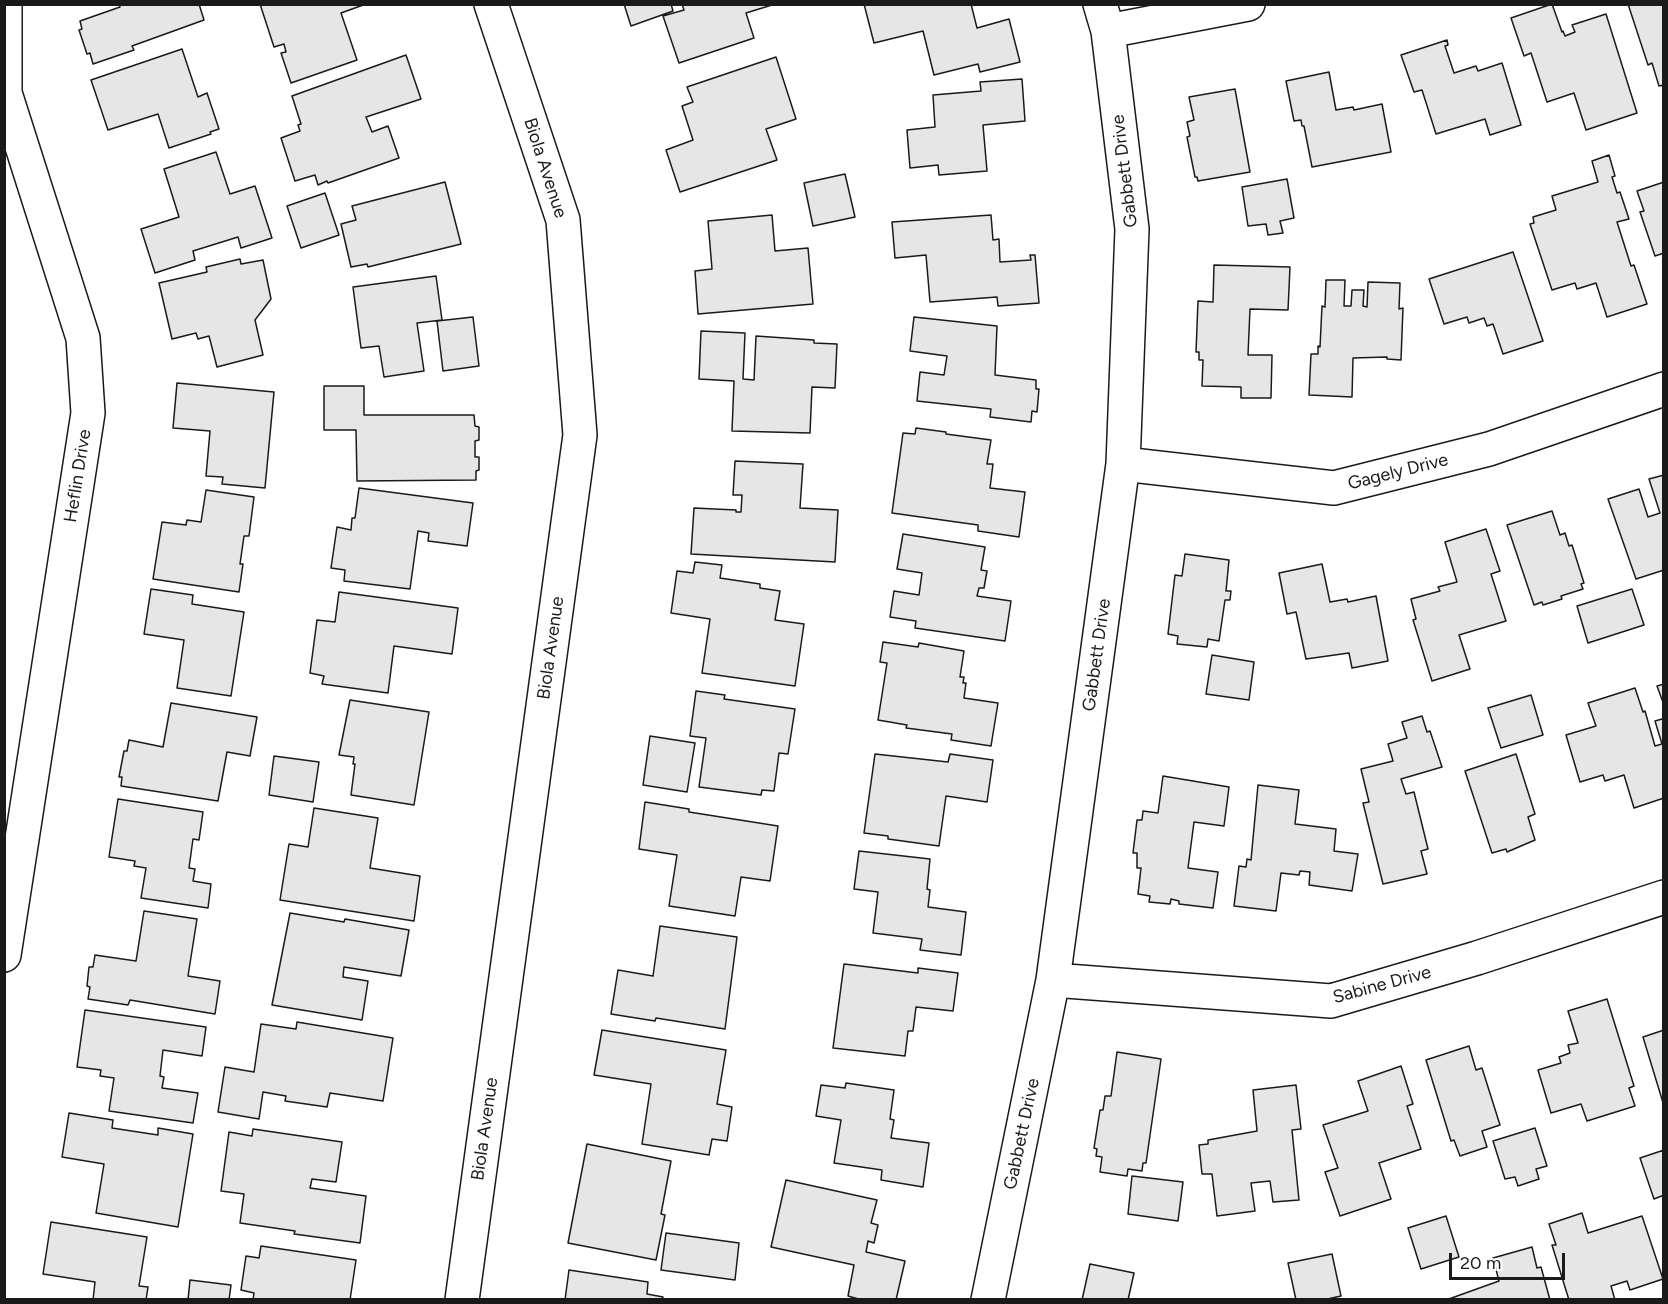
<!DOCTYPE html>
<html>
<head>
<meta charset="utf-8">
<style>
  body { margin:0 }
  #map { position:relative; width:1668px; height:1304px; overflow:hidden; background:#fff; font-family:Figtree,sans-serif }
  canvas { display:block }
  .frame { position:absolute; inset:0; border:6px solid #1a1a1a; pointer-events:none }
  .scale { position:absolute; left:1449px; top:1253px; width:116px; height:27px; box-sizing:border-box; border:3px solid #1a1a1a; border-top:0; padding-left:8px; font-size:18px; line-height:21px; white-space:nowrap; color:#1a1a1a; -webkit-text-stroke:4px #fff; paint-order:stroke }
</style>
</head>
<body>
<div id="map">
<canvas width="1668" height="1304"></canvas>
<div class="frame"></div>
<div class="scale">20 m</div>
</div>
<script>
const ctx = document.querySelector('canvas').getContext('2d');
ctx.lineJoin = 'round';
function paint(path, color) {
  ctx.fillStyle = color;
  ctx.fill(path, 'evenodd');
}
function trace(path, color, width, dash) {
  ctx.strokeStyle = color;
  ctx.lineWidth = width;
  ctx.lineCap = dash ? 'butt' : 'round';
  ctx.setLineDash(dash || []);
  ctx.stroke(path);
}
function label(font, color, halo, rows, align = 'center') {
  ctx.font = font + ' Figtree,sans-serif';
  ctx.lineWidth = 4.5;
  ctx.setLineDash([]);
  ctx.textBaseline = 'middle';
  ctx.strokeStyle = halo;
  ctx.fillStyle = color;
  for (const [text, x, y, turn = 0] of rows) {
    ctx.save();
    ctx.translate(x, y);
    ctx.rotate((+turn || 0) * Math.PI / 180);
    ctx.textAlign = isNaN(turn) ? turn : align;
    if (halo) ctx.strokeText(text, 0, 0);
    ctx.fillText(text, 0, 0);
    ctx.restore();
  }
}
const building = new Path2D(`
  M 119,4 L 199,4 L 204,20 L 132,46 L 134,50 L 93,64 L 90,53 L 87,54 L 79,30 L 82,29 L 80,21 L 120,7 Z
  M 260,4 L 366,4 L 341,13 L 357,60 L 291,83 L 281,53 L 286,52 L 284,44 L 274,47 Z
  M 624,4 L 671,4 L 673,11 L 631,26 Z
  M 682,4 L 772,4 L 772,5 L 746,13 L 754,38 L 679,63 L 663,16 L 684,10 Z
  M 864,4 L 971,4 L 977,28 L 1009,19 L 1020,62 L 980,72 L 978,64 L 934,75 L 923,31 L 874,43 Z
  M 1552,4 L 1562,32 L 1563,31 L 1565,36 L 1575,32 L 1572,25 L 1606,14 L 1637,113 L 1586,130 L 1574,93 L 1547,102 L 1531,53 L 1524,56 L 1511,18 Z
  M 1628,4 L 1664,4 L 1664,85 L 1659,86 L 1652,63 L 1648,65 Z
  M 1447,40 L 1448,45 L 1445,46 L 1454,73 L 1476,66 L 1478,71 L 1502,63 L 1521,125 L 1490,135 L 1485,119 L 1436,134 L 1422,90 L 1414,92 L 1401,55 Z
  M 182,49 L 198,97 L 207,93 L 219,129 L 210,132 L 211,134 L 169,148 L 158,114 L 108,130 L 91,80 Z
  M 406,55 L 421,99 L 366,117 L 372,132 L 388,126 L 399,158 L 328,183 L 327,181 L 318,185 L 315,175 L 295,181 L 281,138 L 300,131 L 298,125 L 301,124 L 292,96 Z
  M 776,57 L 796,119 L 766,129 L 777,160 L 680,192 L 666,150 L 693,140 L 682,106 L 693,102 L 687,87 Z
  M 1329,72 L 1336,110 L 1353,107 L 1354,110 L 1382,104 L 1391,152 L 1312,167 L 1304,126 L 1302,126 L 1301,120 L 1294,121 L 1286,81 Z
  M 1022,79 L 1025,121 L 983,125 L 987,171 L 939,175 L 938,165 L 910,168 L 907,130 L 935,127 L 933,95 L 981,91 L 980,82 Z
  M 1235,89 L 1250,172 L 1198,181 L 1197,177 L 1195,177 L 1187,137 L 1190,136 L 1187,122 L 1194,120 L 1189,97 Z
  M 216,152 L 230,194 L 255,186 L 272,238 L 241,248 L 238,237 L 193,251 L 195,260 L 155,273 L 141,229 L 179,217 L 164,169 Z
  M 1609,155 L 1615,176 L 1612,177 L 1617,193 L 1620,192 L 1629,219 L 1617,222 L 1631,266 L 1634,265 L 1647,304 L 1607,317 L 1596,283 L 1577,289 L 1575,283 L 1552,290 L 1530,224 L 1534,223 L 1533,217 L 1556,210 L 1552,196 L 1598,182 L 1592,161 Z
  M 845,174 L 855,217 L 813,226 L 804,183 Z
  M 1287,179 L 1294,218 L 1280,221 L 1283,233 L 1268,235 L 1266,224 L 1248,226 L 1242,187 Z
  M 445,182 L 461,244 L 368,267 L 367,264 L 351,267 L 341,224 L 356,220 L 352,206 Z
  M 1664,182 L 1664,253 L 1655,256 L 1640,212 L 1644,211 L 1637,191 Z
  M 325,193 L 339,235 L 301,248 L 287,206 Z
  M 772,215 L 775,251 L 808,248 L 813,304 L 698,314 L 695,271 L 712,269 L 708,221 Z
  M 991,215 L 993,240 L 999,239 L 1000,262 L 1031,260 L 1030,255 L 1035,255 L 1039,303 L 998,306 L 997,297 L 930,302 L 926,255 L 895,258 L 892,222 Z
  M 1513,252 L 1543,341 L 1503,354 L 1493,324 L 1487,326 L 1484,318 L 1469,323 L 1467,317 L 1444,324 L 1429,279 Z
  M 240,259 L 241,264 L 263,260 L 271,299 L 255,320 L 263,355 L 217,367 L 209,336 L 198,339 L 196,333 L 172,339 L 159,283 L 207,272 L 206,267 Z
  M 1214,265 L 1290,267 L 1288,310 L 1250,309 L 1248,355 L 1272,355 L 1271,398 L 1241,398 L 1241,387 L 1202,386 L 1203,360 L 1199,360 L 1199,352 L 1196,352 L 1198,301 L 1213,302 Z
  M 436,276 L 442,320 L 417,323 L 424,371 L 384,377 L 379,346 L 361,348 L 353,287 Z
  M 1326,280 L 1345,280 L 1344,306 L 1351,306 L 1352,290 L 1364,290 L 1363,306 L 1367,307 L 1368,282 L 1400,283 L 1399,309 L 1403,308 L 1401,360 L 1387,359 L 1387,357 L 1353,358 L 1352,397 L 1309,395 L 1311,354 L 1318,354 L 1318,346 L 1320,347 L 1322,306 L 1325,307 Z
  M 473,317 L 479,366 L 443,371 L 437,321 Z
  M 914,317 L 997,326 L 995,375 L 1036,380 L 1036,389 L 1039,389 L 1037,412 L 1032,411 L 1031,422 L 990,417 L 991,409 L 917,401 L 920,372 L 944,375 L 947,356 L 910,351 Z
  M 701,331 L 745,333 L 743,379 L 754,380 L 756,336 L 814,340 L 814,343 L 837,344 L 835,388 L 812,387 L 810,433 L 732,431 L 734,381 L 699,379 Z
  M 177,383 L 274,392 L 265,488 L 222,484 L 223,477 L 206,476 L 210,431 L 173,428 Z
  M 324,386 L 364,386 L 364,415 L 474,415 L 475,426 L 479,427 L 479,440 L 475,441 L 475,457 L 479,457 L 479,470 L 476,471 L 476,480 L 357,481 L 356,430 L 324,430 Z
  M 916,428 L 946,432 L 946,434 L 991,440 L 987,464 L 993,464 L 990,488 L 1025,492 L 1019,537 L 978,531 L 978,525 L 892,513 L 903,433 L 915,434 Z
  M 735,461 L 803,464 L 800,508 L 838,510 L 835,562 L 691,554 L 694,508 L 736,510 L 736,512 L 741,512 L 742,495 L 733,495 Z
  M 1664,475 L 1664,570 L 1636,579 L 1608,499 L 1639,489 L 1648,517 L 1660,513 L 1649,479 Z
  M 359,488 L 473,503 L 467,546 L 428,541 L 429,533 L 418,531 L 410,589 L 344,581 L 345,570 L 331,568 L 337,527 L 351,530 L 352,518 L 355,518 Z
  M 206,490 L 254,497 L 249,536 L 244,536 L 240,564 L 243,564 L 239,592 L 153,579 L 162,522 L 186,525 L 187,520 L 201,522 Z
  M 1552,511 L 1560,535 L 1565,533 L 1569,546 L 1572,545 L 1584,583 L 1581,584 L 1583,589 L 1561,596 L 1562,599 L 1543,605 L 1542,602 L 1534,605 L 1507,525 Z
  M 1486,529 L 1500,571 L 1491,574 L 1506,621 L 1459,635 L 1470,669 L 1432,681 L 1413,620 L 1416,619 L 1411,599 L 1440,591 L 1438,587 L 1457,582 L 1445,542 Z
  M 903,534 L 985,547 L 981,570 L 987,571 L 984,588 L 979,588 L 977,596 L 1011,601 L 1005,641 L 915,628 L 916,621 L 890,617 L 894,591 L 919,595 L 922,573 L 897,569 Z
  M 1185,554 L 1229,560 L 1226,591 L 1231,591 L 1230,600 L 1225,600 L 1219,641 L 1208,639 L 1207,647 L 1177,644 L 1178,636 L 1168,634 L 1175,575 L 1182,576 Z
  M 695,562 L 722,565 L 720,578 L 760,584 L 760,588 L 780,591 L 775,620 L 804,624 L 795,686 L 702,673 L 710,619 L 671,613 L 677,571 L 693,573 Z
  M 1322,564 L 1330,602 L 1347,599 L 1348,602 L 1376,596 L 1388,661 L 1352,668 L 1349,653 L 1306,659 L 1296,612 L 1287,614 L 1279,573 Z
  M 151,589 L 193,595 L 192,604 L 244,612 L 231,696 L 177,688 L 184,640 L 144,634 Z
  M 1632,589 L 1644,625 L 1588,643 L 1577,606 Z
  M 339,592 L 458,608 L 452,654 L 394,646 L 388,693 L 322,684 L 324,676 L 310,673 L 317,620 L 335,622 Z
  M 883,642 L 918,647 L 919,643 L 964,651 L 960,677 L 964,677 L 963,683 L 966,683 L 964,698 L 998,703 L 991,746 L 951,740 L 952,734 L 906,728 L 907,725 L 878,720 L 887,663 L 880,662 Z
  M 1212,655 L 1254,662 L 1249,700 L 1206,694 Z
  M 1664,684 L 1664,705 L 1657,686 Z
  M 1635,688 L 1643,712 L 1645,711 L 1655,746 L 1662,744 L 1655,721 L 1662,719 L 1664,722 L 1664,798 L 1634,808 L 1624,775 L 1605,781 L 1603,775 L 1580,782 L 1566,735 L 1596,726 L 1588,703 Z
  M 696,691 L 725,695 L 724,699 L 795,709 L 788,754 L 779,753 L 774,791 L 762,790 L 761,795 L 699,787 L 706,738 L 690,736 Z
  M 1531,695 L 1543,735 L 1501,748 L 1488,708 Z
  M 350,700 L 429,712 L 414,805 L 351,795 L 355,764 L 353,764 L 354,757 L 339,755 Z
  M 171,703 L 257,717 L 250,756 L 227,752 L 218,801 L 121,786 L 122,777 L 119,777 L 124,751 L 127,751 L 129,740 L 163,747 Z
  M 1422,716 L 1427,732 L 1430,731 L 1442,767 L 1401,779 L 1406,794 L 1414,792 L 1428,849 L 1421,851 L 1427,874 L 1383,884 L 1363,803 L 1369,802 L 1361,769 L 1393,761 L 1388,744 L 1407,738 L 1402,722 Z
  M 650,736 L 695,743 L 687,792 L 643,785 Z
  M 875,754 L 948,762 L 950,754 L 993,760 L 987,802 L 946,796 L 939,846 L 888,839 L 888,836 L 864,833 Z
  M 1516,754 L 1535,814 L 1528,817 L 1535,840 L 1507,852 L 1506,849 L 1492,853 L 1465,771 Z
  M 274,756 L 319,762 L 313,802 L 269,795 Z
  M 1163,776 L 1229,787 L 1224,826 L 1194,822 L 1188,868 L 1218,872 L 1213,908 L 1179,904 L 1179,901 L 1171,899 L 1170,904 L 1149,902 L 1150,896 L 1138,894 L 1141,868 L 1137,868 L 1137,853 L 1133,853 L 1137,820 L 1142,820 L 1143,811 L 1158,813 Z
  M 1258,785 L 1299,790 L 1295,824 L 1336,829 L 1334,851 L 1358,854 L 1352,891 L 1309,885 L 1310,872 L 1300,871 L 1299,875 L 1281,873 L 1276,911 L 1234,906 L 1239,866 L 1246,867 L 1247,859 L 1251,860 Z
  M 118,799 L 203,812 L 199,840 L 193,839 L 189,868 L 195,869 L 193,881 L 211,884 L 208,908 L 141,898 L 146,868 L 134,866 L 135,861 L 109,857 Z
  M 645,802 L 689,809 L 689,812 L 778,826 L 770,881 L 741,877 L 735,916 L 669,906 L 677,855 L 639,849 Z
  M 314,808 L 378,818 L 370,868 L 420,876 L 414,921 L 280,900 L 289,844 L 308,847 Z
  M 859,851 L 930,859 L 927,889 L 930,890 L 928,907 L 966,912 L 961,955 L 920,950 L 922,939 L 873,933 L 878,892 L 854,889 Z
  M 144,911 L 197,919 L 188,976 L 220,981 L 215,1014 L 130,1000 L 128,1005 L 88,999 L 90,987 L 87,986 L 89,967 L 93,967 L 95,955 L 136,961 Z
  M 290,913 L 344,922 L 345,919 L 409,930 L 401,976 L 344,967 L 343,977 L 368,981 L 362,1020 L 272,1005 Z
  M 660,926 L 737,937 L 725,1029 L 656,1018 L 655,1021 L 611,1014 L 618,970 L 653,976 Z
  M 844,964 L 918,973 L 918,968 L 958,973 L 953,1011 L 916,1007 L 913,1031 L 908,1031 L 905,1056 L 833,1048 Z
  M 1607,999 L 1634,1086 L 1629,1088 L 1635,1106 L 1587,1121 L 1581,1104 L 1551,1113 L 1538,1070 L 1561,1063 L 1559,1057 L 1570,1053 L 1568,1045 L 1578,1043 L 1568,1011 Z
  M 85,1010 L 206,1027 L 202,1056 L 163,1050 L 160,1076 L 164,1077 L 162,1088 L 198,1093 L 193,1123 L 109,1111 L 114,1078 L 100,1076 L 101,1070 L 77,1067 Z
  M 297,1022 L 393,1038 L 383,1101 L 330,1093 L 327,1107 L 285,1101 L 286,1096 L 263,1092 L 259,1119 L 218,1112 L 225,1067 L 254,1072 L 261,1024 L 296,1029 Z
  M 602,1030 L 726,1050 L 717,1104 L 732,1107 L 727,1141 L 712,1139 L 709,1155 L 642,1144 L 651,1084 L 594,1075 Z
  M 1664,1030 L 1664,1106 L 1643,1037 Z
  M 1469,1046 L 1476,1070 L 1482,1068 L 1500,1125 L 1482,1131 L 1487,1147 L 1460,1156 L 1454,1140 L 1451,1141 L 1426,1060 Z
  M 1117,1052 L 1161,1059 L 1146,1163 L 1143,1163 L 1142,1171 L 1128,1169 L 1127,1176 L 1100,1172 L 1102,1157 L 1096,1156 L 1097,1149 L 1094,1148 L 1100,1110 L 1103,1110 L 1105,1096 L 1111,1096 Z
  M 1401,1066 L 1413,1104 L 1407,1106 L 1421,1149 L 1379,1163 L 1391,1199 L 1340,1216 L 1325,1172 L 1338,1168 L 1323,1125 L 1368,1111 L 1358,1081 Z
  M 846,1083 L 894,1090 L 890,1119 L 894,1120 L 891,1138 L 929,1143 L 923,1187 L 881,1180 L 882,1170 L 834,1163 L 841,1120 L 816,1116 L 821,1085 L 845,1088 Z
  M 1296,1085 L 1301,1129 L 1292,1130 L 1299,1200 L 1273,1202 L 1270,1181 L 1251,1183 L 1255,1211 L 1217,1216 L 1212,1174 L 1202,1174 L 1199,1145 L 1208,1144 L 1208,1140 L 1257,1131 L 1253,1090 Z
  M 69,1113 L 113,1120 L 112,1128 L 158,1135 L 158,1128 L 193,1134 L 178,1227 L 96,1213 L 104,1164 L 62,1157 Z
  M 1535,1128 L 1547,1166 L 1536,1169 L 1539,1179 L 1518,1186 L 1515,1177 L 1505,1179 L 1493,1141 Z
  M 253,1129 L 342,1142 L 336,1182 L 312,1179 L 310,1188 L 366,1196 L 360,1243 L 294,1234 L 295,1231 L 240,1223 L 244,1194 L 221,1191 L 229,1132 L 252,1136 Z
  M 587,1144 L 671,1161 L 661,1214 L 665,1215 L 656,1260 L 568,1243 Z
  M 1664,1150 L 1664,1195 L 1654,1199 L 1640,1158 Z
  M 1132,1176 L 1183,1182 L 1178,1221 L 1128,1214 Z
  M 786,1180 L 877,1200 L 871,1223 L 878,1225 L 874,1243 L 868,1241 L 866,1252 L 905,1261 L 896,1300 L 862,1300 L 848,1296 L 854,1265 L 771,1247 Z
  M 1582,1213 L 1588,1233 L 1642,1216 L 1663,1279 L 1630,1290 L 1627,1281 L 1611,1286 L 1615,1300 L 1569,1300 L 1552,1245 L 1556,1245 L 1549,1224 Z
  M 1446,1216 L 1459,1257 L 1421,1269 L 1408,1228 Z
  M 51,1222 L 147,1237 L 139,1286 L 148,1287 L 146,1300 L 93,1300 L 95,1282 L 43,1274 Z
  M 666,1233 L 739,1243 L 735,1280 L 661,1270 Z
  M 261,1246 L 356,1260 L 350,1300 L 253,1300 L 254,1293 L 241,1290 L 246,1256 L 259,1258 Z
  M 1532,1247 L 1537,1268 L 1541,1267 L 1550,1300 L 1446,1300 L 1499,1281 L 1493,1258 Z
  M 1332,1254 L 1341,1296 L 1323,1300 L 1296,1300 L 1288,1263 Z
  M 1090,1264 L 1134,1273 L 1128,1300 L 1082,1300 Z
  M 569,1270 L 648,1282 L 647,1294 L 663,1297 L 662,1300 L 565,1300 Z
  M 190,1280 L 231,1285 L 229,1300 L 188,1300 Z`);
const minor = new Path2D(`
  M 1108,31 L 1248,4
  M 1123,464 L 1334,488 L 1489,449 L 1664,389
  M 4,955 L 88,413 L 83,338 L 5,93 L 5,4
  M 1053,980 L 1331,1001 L 1477,958 L 1664,897
  M 988,1300 L 1053,980 L 1123,464 L 1132,229 L 1108,31 L 1100,4`);
const tertiary = new Path2D(`
  M 462,1300 L 580,435 L 563,220 L 491,4`);
const streetNames = [
  ["Biola Avenue",545,168,72],
  ["Gabbett Drive",1125,171,-97],
  ["Gagely Drive",1398,472,-14],
  ["Heflin Drive",78,476,-81],
  ["Biola Avenue",551,648,-82],
  ["Gabbett Drive",1097,655,-82],
  ["Sabine Drive",1382,985,-15],
  ["Biola Avenue",485,1129,-82],
  ["Gabbett Drive",1022,1134,-78]
];
paint(building, '#e6e6e6');
trace(building, '#1a1a1a', 1.5);
trace(minor, '#1a1a1a', 36);
trace(tertiary, '#1a1a1a', 36);
trace(minor, '#fff', 33);
trace(tertiary, '#fff', 33);
label('18px', '#1a1a1a', '#fff', streetNames);
</script>
</body>
</html>
